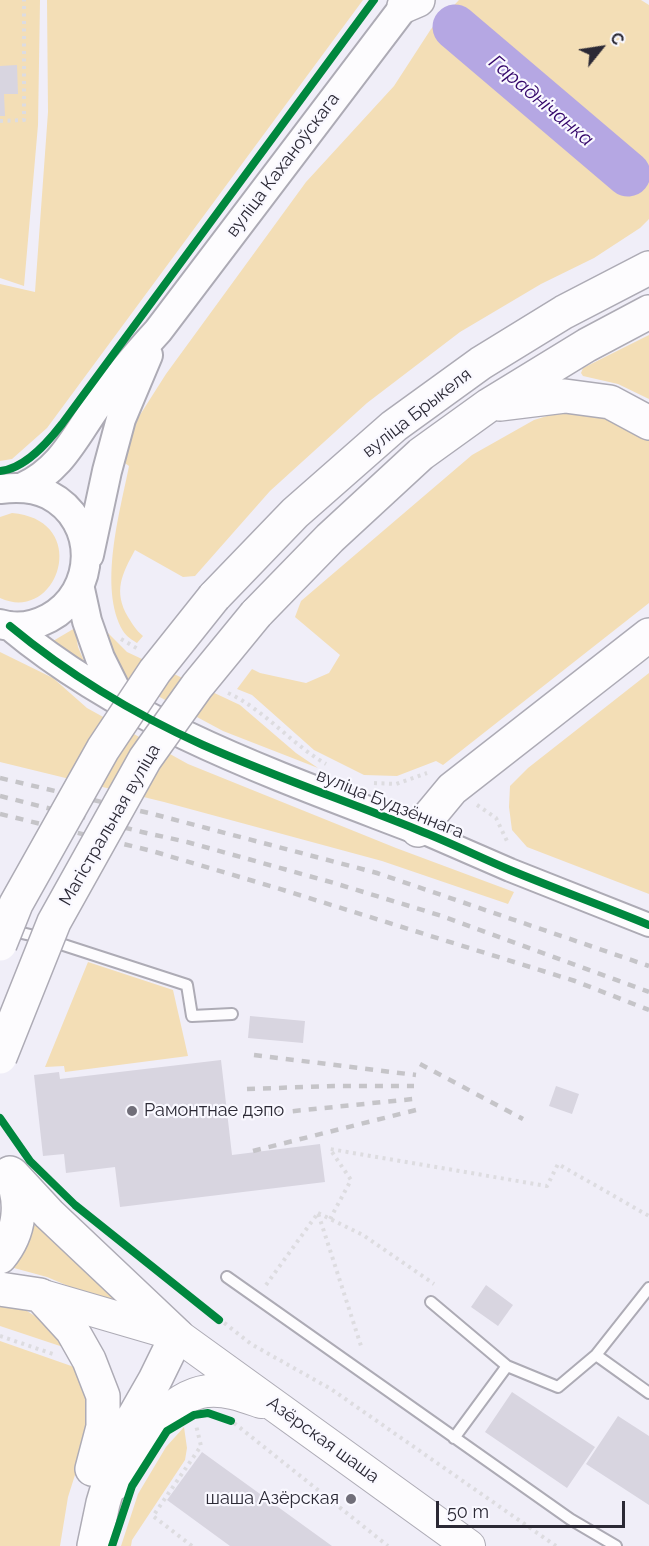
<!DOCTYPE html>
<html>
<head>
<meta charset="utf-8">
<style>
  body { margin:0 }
  #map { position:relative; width:649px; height:1546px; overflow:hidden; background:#f0eef8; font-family:Raleway,sans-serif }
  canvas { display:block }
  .north { position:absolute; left:571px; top:18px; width:60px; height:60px; -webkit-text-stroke:4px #f9f8ff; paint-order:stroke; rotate:60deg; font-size:16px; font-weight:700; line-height:24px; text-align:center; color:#2b2935 }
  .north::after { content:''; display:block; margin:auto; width:21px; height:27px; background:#2b2935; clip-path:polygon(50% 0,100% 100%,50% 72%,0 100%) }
  .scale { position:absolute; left:436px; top:1501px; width:189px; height:27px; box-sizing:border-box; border:3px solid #2b2935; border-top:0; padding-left:8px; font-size:18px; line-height:21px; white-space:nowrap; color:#2b2935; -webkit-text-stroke:4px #f9f8ff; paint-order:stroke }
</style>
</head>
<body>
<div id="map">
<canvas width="649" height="1546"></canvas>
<div class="north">С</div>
<div class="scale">50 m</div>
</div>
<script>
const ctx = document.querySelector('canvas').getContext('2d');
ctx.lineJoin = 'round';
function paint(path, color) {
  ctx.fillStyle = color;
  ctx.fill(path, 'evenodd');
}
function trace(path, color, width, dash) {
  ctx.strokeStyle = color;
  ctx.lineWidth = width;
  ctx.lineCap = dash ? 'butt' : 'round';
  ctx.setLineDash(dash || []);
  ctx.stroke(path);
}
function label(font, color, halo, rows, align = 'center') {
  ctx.font = font + ' Raleway,sans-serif';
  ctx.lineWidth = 4.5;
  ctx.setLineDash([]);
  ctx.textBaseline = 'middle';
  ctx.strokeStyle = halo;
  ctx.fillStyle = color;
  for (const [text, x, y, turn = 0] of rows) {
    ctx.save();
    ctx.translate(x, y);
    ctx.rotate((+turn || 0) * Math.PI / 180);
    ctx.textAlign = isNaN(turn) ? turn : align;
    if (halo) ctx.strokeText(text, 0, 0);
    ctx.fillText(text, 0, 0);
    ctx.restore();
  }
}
const green = new Path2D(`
  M 0,0 L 40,0 L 38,125 L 24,286 L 0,278 Z
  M 47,0 L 363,0 L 47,428 L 12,459 L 0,461 L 0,284 L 35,292 L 48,112 Z
  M 459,0 L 641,0 L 649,5 L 649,219 L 640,228 L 594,258 L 541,284 L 460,332 L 367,403 L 270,491 L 195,576 L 183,577 L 135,550 C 122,574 113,591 128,617 C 133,625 136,630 143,636 L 137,643 C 132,640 126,636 123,631 C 98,588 120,512 129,466 L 122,461 L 138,418 L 166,374 L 306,182 L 394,86 L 431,29 Z
  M 649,335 L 649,399 L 618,384 L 583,376 L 581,373 L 583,368 Z
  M 589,411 L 620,422 L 649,440 L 649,603 L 443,765 L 436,761 L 397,776 L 364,775 L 314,750 L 252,695 L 237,689 L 252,669 L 260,673 L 306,683 L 329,673 L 340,655 L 295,617 L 301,601 L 472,455 L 534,420 L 560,412 Z
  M 12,513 C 93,520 58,625 0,598 L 0,517 Z
  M 75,628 L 78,647 L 88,670 L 53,641 Z
  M 107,632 L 127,652 L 240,705 L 296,753 L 318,768 L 223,731 L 128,680 L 113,660 Z
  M 0,652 L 53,678 L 87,708 L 188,764 L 396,848 L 514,892 L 508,904 L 382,861 L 164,802 L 0,762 Z
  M 649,673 L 649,894 L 527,847 L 512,830 L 509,807 L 510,786 L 528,768 Z
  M 88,962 L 173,990 L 188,1056 L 65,1072 L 64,1066 L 45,1067 Z
  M 36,1225 L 49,1238 L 134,1314 L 47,1277 L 14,1268 L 12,1263 L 31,1228 Z
  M 0,1304 L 27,1311 L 54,1328 L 66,1348 L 0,1326 Z
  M 0,1341 L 77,1368 L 91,1404 L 81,1456 L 68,1497 L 60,1546 L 0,1546 Z
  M 184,1427 L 187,1448 L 185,1460 L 132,1540 L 131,1546 L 121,1546 L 138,1494 L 166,1447 Z`);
const river = new Path2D(`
  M 455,27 L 628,174`);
const building = new Path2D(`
  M 17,65 L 18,94 L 4,94 L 5,116 L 0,116 L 0,66 Z
  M 250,1016 L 305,1021 L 303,1043 L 248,1038 Z
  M 221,1060 L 232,1155 L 320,1144 L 325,1182 L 120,1207 L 115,1167 L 66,1173 L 64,1154 L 43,1156 L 34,1075 L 59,1072 L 60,1079 Z
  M 556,1086 L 579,1094 L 572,1114 L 549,1106 Z
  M 486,1285 L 513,1305 L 498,1326 L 471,1307 Z
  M 512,1392 L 595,1447 L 567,1488 L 485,1432 Z
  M 618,1416 L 649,1436 L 649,1505 L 586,1464 Z
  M 202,1452 L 332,1546 L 230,1546 L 167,1500 Z`);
const path = new Path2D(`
  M 0,121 L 24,120 L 24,0
  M 121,639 L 138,649
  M 228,693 C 265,710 291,744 326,764
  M 374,783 L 396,784 L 427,773
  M 477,805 L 496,818 L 507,841
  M 0,1118 L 19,1145
  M 318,1213 L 363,1235 L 434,1284
  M 330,1219 L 351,1180 L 330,1149 L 547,1186 L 558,1164 L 649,1216
  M 136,1253 L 251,1344 L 331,1389 L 556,1546
  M 266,1285 L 318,1213 L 362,1349
  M 0,1336 L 53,1354
  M 234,1423 L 388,1546
  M 192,1546 L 153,1516 L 201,1446 L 196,1425`);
const service = new Path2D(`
  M 9,930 L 39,937 L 187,985 L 192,1016 L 232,1014
  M 227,1277 L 570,1519 L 616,1546
  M 431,1302 L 507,1366
  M 596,1355 L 649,1288
  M 454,1438 L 507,1366 L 558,1387 L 596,1355 L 649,1393`);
const minor = new Path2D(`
  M 418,830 L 510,870 L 649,925`);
const tertiary = new Path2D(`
  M 23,487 C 62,469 75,436 99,403 C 117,377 137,354 158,331 L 409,0
  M 0,489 C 16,487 34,487 49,495 C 99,521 97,592 49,618 C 34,626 17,629 0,624
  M 89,555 L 107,471 L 121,419 L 148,355
  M 80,589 L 87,621 L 100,658 L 123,704
  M 10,626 C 129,725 275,775 418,830`);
const secondary = new Path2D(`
  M 40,1295 L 177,1335 L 469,1546
  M 115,1484 C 135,1450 164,1397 207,1391 C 226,1389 244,1396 261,1402`);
const primary = new Path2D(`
  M 404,6 L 418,0
  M 500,404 L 565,396 L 610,402 L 649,423
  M 214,597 L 295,513 L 394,426 L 481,363 L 564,312 L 649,268
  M 256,614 L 330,538 L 421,454 L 489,405 L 587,345 L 649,312
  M 418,830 L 452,789 L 649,635
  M 12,1174 L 49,1214 L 177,1335 L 155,1380 L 123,1436 L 103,1503 L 94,1546
  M 0,1257 C 20,1233 24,1202 10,1173
  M 0,1289 L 40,1295 L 72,1330 L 89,1360 L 103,1396 L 103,1427 L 92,1469`);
const rail = new Path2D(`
  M 0,778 L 153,814 L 377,873 L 649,966
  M 0,796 L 142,832 L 187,842 L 334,883 L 442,916 L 649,992
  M 0,814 L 152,851 L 277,888 L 575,981 L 649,1010
  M 254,1055 L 416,1075
  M 420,1064 L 523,1119
  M 247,1089 L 334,1086 L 414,1086
  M 245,1116 L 413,1099
  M 253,1151 L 416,1110`);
const primaryBridge = new Path2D(`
  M 0,944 L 16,904 L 103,749 L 155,671 L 214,597
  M 0,1057 L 54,922 L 145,759 L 197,686 L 256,614`);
const cycleway = new Path2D(`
  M 0,471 C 25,469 48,442 62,424 L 374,0
  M 10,626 C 68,674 134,714 203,745 C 273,776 346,801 418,830 C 449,842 479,857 510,870 C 556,889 603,906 649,925
  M 0,1118 L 30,1161 L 75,1205 L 219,1320
  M 112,1546 L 132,1486 L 167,1431 L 194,1415 L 208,1413 L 231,1421`);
const markers = [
  [132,1111,6,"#706e79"],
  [351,1499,6,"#706e79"]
];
const streetNames = [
  ["вуліца Каханоўскага",283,165,-53],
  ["вуліца Брыкеля",417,413,-38],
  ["вуліца Будзённага",390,804,22],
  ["Магістральная вуліца",110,825,-60],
  ["Азёрская шаша",323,1440,36]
];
const poiNames = [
  ["Рамонтнае дэпо",144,1111],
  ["шаша Азёрская",339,1499,"right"]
];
const waterNames = [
  ["Гараднічанка",541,101,40]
];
paint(green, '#f3deb6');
trace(river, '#b5a7e3', 45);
paint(building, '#d8d5e0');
trace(service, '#adabb5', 14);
trace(minor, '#adabb5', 26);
trace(tertiary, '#adabb5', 32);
trace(secondary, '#adabb5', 34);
trace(primary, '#adabb5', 36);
trace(path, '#dddce0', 4, [3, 4.5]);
trace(service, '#fdfcfe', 10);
trace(minor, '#fdfcfe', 22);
trace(tertiary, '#fdfcfe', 28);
trace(secondary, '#fdfcfe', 32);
trace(primary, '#fdfcfe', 33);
trace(rail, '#c5c4c8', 4.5, [8, 8]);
trace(primaryBridge, '#adabb5', 36, []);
trace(primaryBridge, '#fdfcfe', 33);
trace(cycleway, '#00873e', 8);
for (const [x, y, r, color] of markers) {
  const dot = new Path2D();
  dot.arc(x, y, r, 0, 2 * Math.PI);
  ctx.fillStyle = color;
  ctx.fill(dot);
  trace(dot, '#f9f8ff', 2);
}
label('18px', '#2b2935', '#f9f8ff', streetNames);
label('18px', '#2b2935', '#f9f8ff', poiNames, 'left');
label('italic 20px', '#320469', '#f9f8ff', waterNames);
</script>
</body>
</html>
